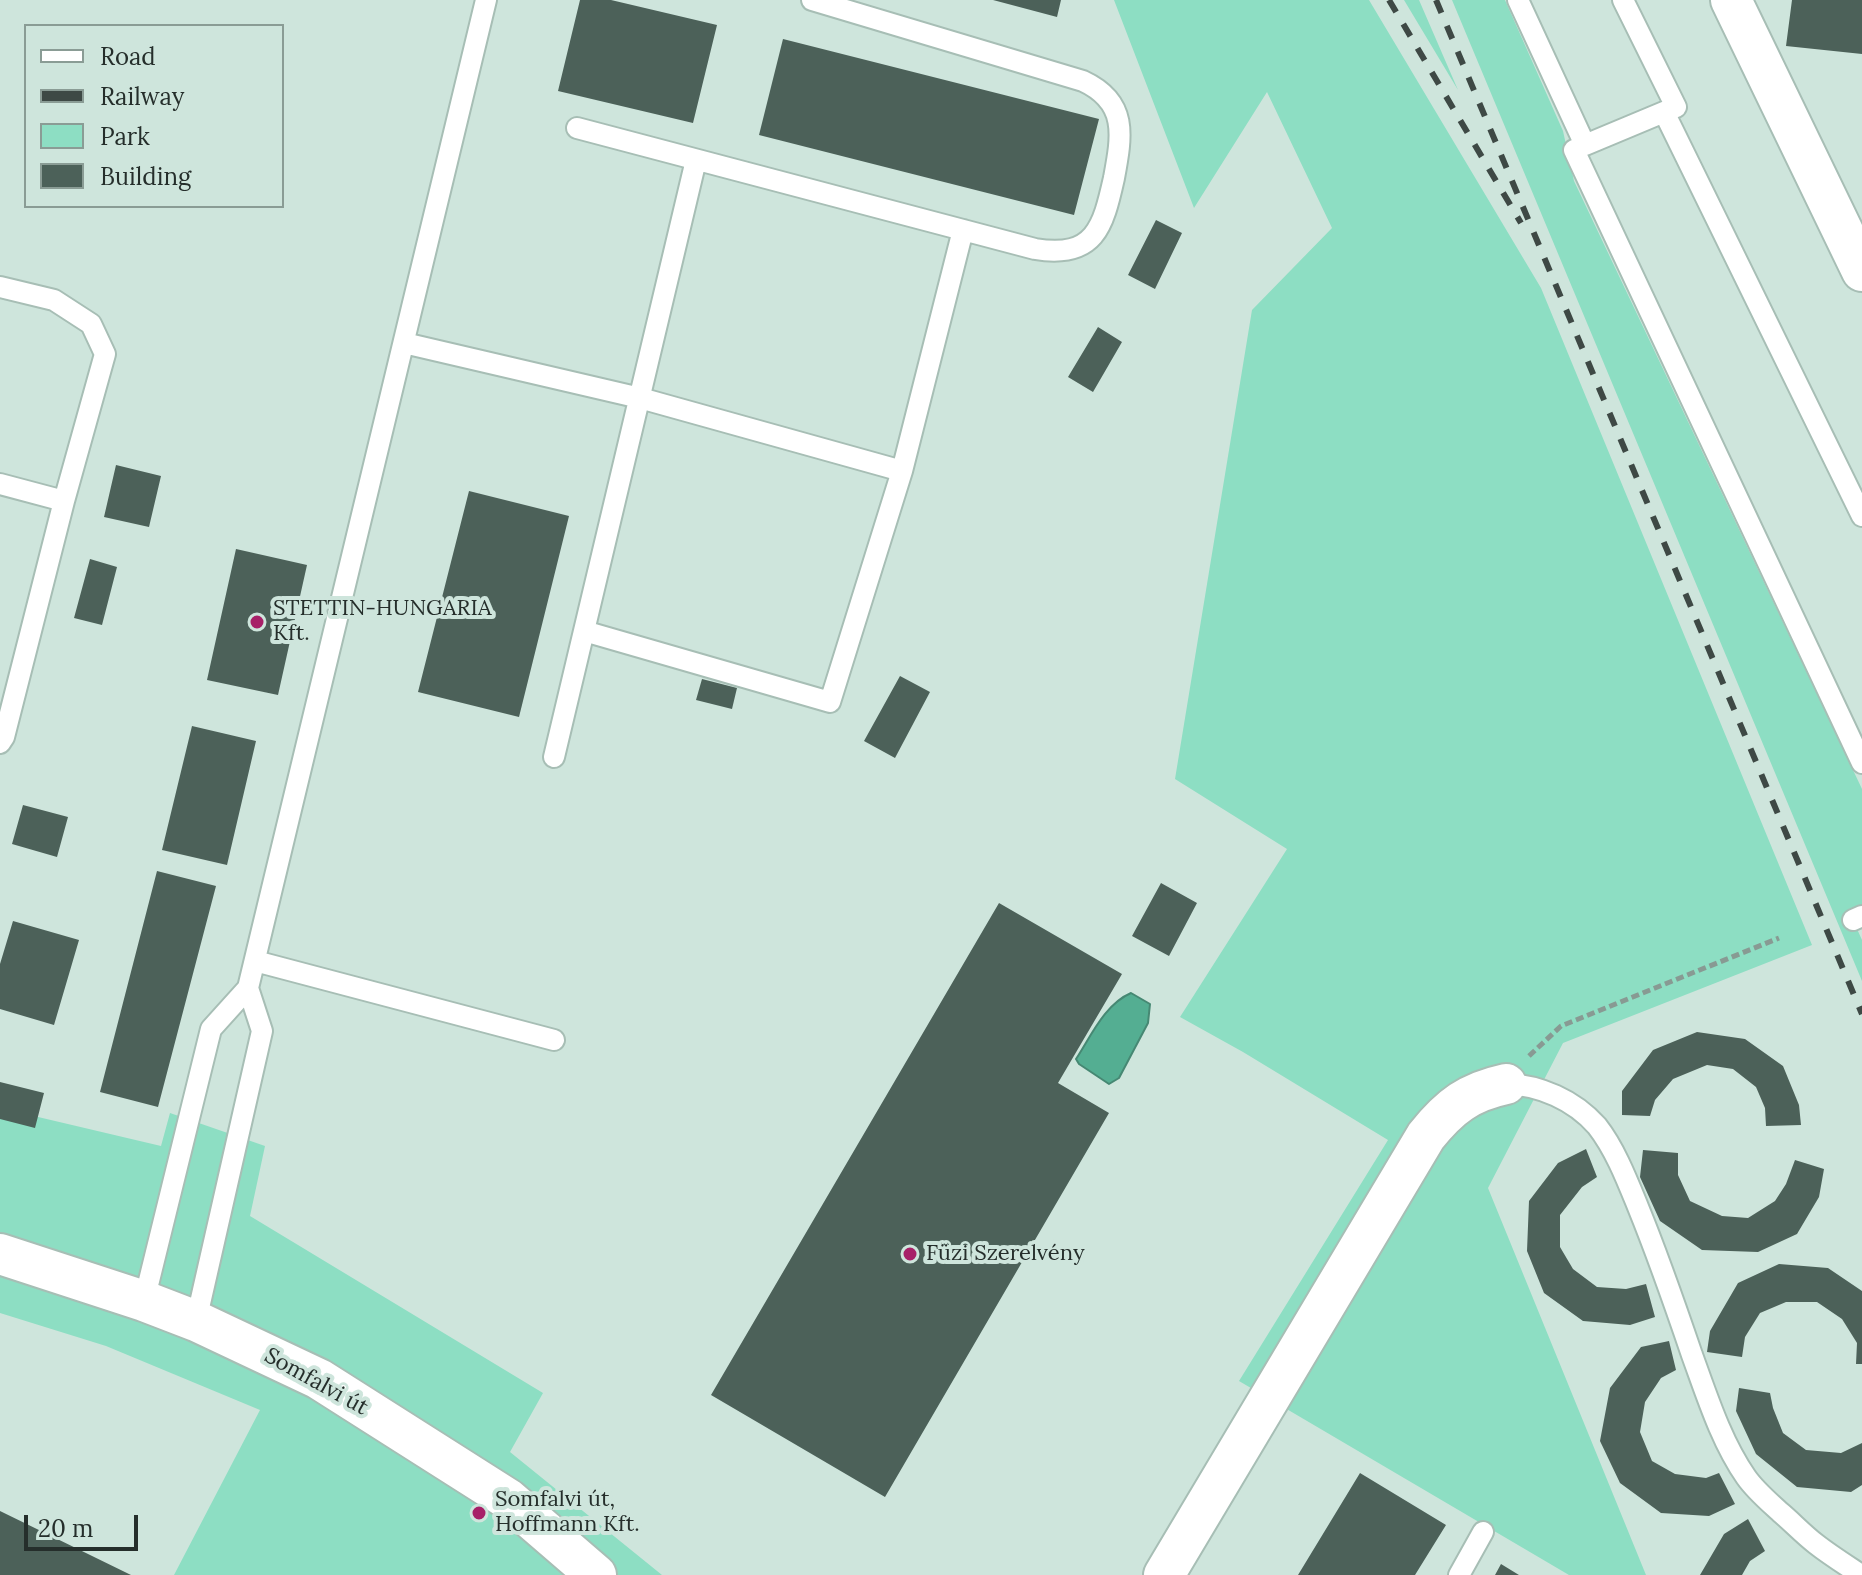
<!DOCTYPE html>
<html>
<head>
<meta charset="utf-8">
<style>
  body { margin:0 }
  #map { position:relative; width:1862px; height:1575px; overflow:hidden; background:#cee5dc; font-family:Lora,serif }
  canvas { display:block }
  .legend { position:absolute; left:24px; top:24px; width:260px; height:184px; box-sizing:border-box; background:#cee5dc; border:2px solid #8a9c95; margin:0; padding:10px 14px; list-style:none; font-size:24px; color:#252e2b }
  .legend li { display:flex; align-items:center; gap:16px; height:40px }
  .legend b { width:40px; border:2px solid #8a9c95 }
  .scale { position:absolute; left:24px; top:1515px; width:114px; height:36px; box-sizing:border-box; border:4px solid #252e2b; border-top:0; padding-left:10px; font-size:24px; line-height:28px; white-space:nowrap; color:#252e2b; -webkit-text-stroke:6px #cee5dc; paint-order:stroke }
</style>
</head>
<body>
<div id="map">
<canvas width="1862" height="1575"></canvas>
<ul class="legend">
<li><b style="height:10px;background:#fff"></b>Road</li>
<li><b style="height:10px;background:#3e4945"></b>Railway</li>
<li><b style="height:22px;background:#8ddec3"></b>Park</li>
<li><b style="height:22px;background:#4c6159"></b>Building</li>
</ul>
<div class="scale">20 m</div>
</div>
<script>
const ctx = document.querySelector('canvas').getContext('2d');
ctx.lineJoin = 'round';
function paint(path, color) {
  ctx.fillStyle = color;
  ctx.fill(path, 'evenodd');
}
function trace(path, color, width, dash) {
  ctx.strokeStyle = color;
  ctx.lineWidth = width;
  ctx.lineCap = dash ? 'butt' : 'round';
  ctx.setLineDash(dash || []);
  ctx.stroke(path);
}
function label(font, color, halo, rows, align = 'center') {
  ctx.font = font + ' Lora,serif';
  ctx.lineWidth = 8;
  ctx.setLineDash([]);
  ctx.textBaseline = 'middle';
  ctx.strokeStyle = halo;
  ctx.fillStyle = color;
  for (const [text, x, y, turn = 0] of rows) {
    ctx.save();
    ctx.translate(x, y);
    ctx.rotate((+turn || 0) * Math.PI / 180);
    ctx.textAlign = isNaN(turn) ? turn : align;
    if (halo) ctx.strokeText(text, 0, 0);
    ctx.fillText(text, 0, 0);
    ctx.restore();
  }
}
const green = new Path2D(`
  M 1114,0 L 1369,0 L 1541,288 L 1812,945 L 1563,1043 L 1488,1188 L 1646,1575 L 1569,1575 L 1239,1381 L 1388,1140 L 1243,1052 L 1180,1017 L 1287,849 L 1175,779 L 1252,310 L 1332,228 L 1267,92 L 1194,208 Z
  M 1404,0 L 1419,0 L 1458,90 Z
  M 1452,0 L 1505,0 L 1563,131 L 1574,181 L 1862,789 L 1862,910 L 1853,920 L 1862,940 L 1862,981 Z
  M 0,1108 L 161,1146 L 170,1113 L 265,1146 L 250,1216 L 543,1393 L 510,1452 L 662,1575 L 174,1575 L 260,1410 L 106,1346 L 0,1313 Z`);
const water = new Path2D(`
  M 1131,993 L 1150,1004 L 1148,1023 L 1119,1078 L 1109,1084 L 1079,1064 L 1076,1059 C 1091,1036 1105,1004 1131,993 Z`);
const building = new Path2D(`
  M 580,0 L 611,0 L 717,25 L 693,123 L 558,91 Z
  M 993,0 L 1061,0 L 1057,17 Z
  M 1792,0 L 1862,0 L 1862,54 L 1786,46 Z
  M 783,39 L 1099,119 L 1074,215 L 759,135 Z
  M 1156,220 L 1182,233 L 1155,289 L 1128,275 Z
  M 1098,327 L 1122,342 L 1093,392 L 1068,377 Z
  M 116,465 L 161,476 L 149,527 L 104,517 Z
  M 469,491 L 569,516 L 519,717 L 418,692 Z
  M 236,549 L 307,565 L 278,695 L 207,680 Z
  M 90,559 L 117,567 L 102,625 L 74,618 Z
  M 900,676 L 930,692 L 895,758 L 864,741 Z
  M 702,679 L 737,688 L 732,709 L 696,700 Z
  M 192,726 L 256,741 L 227,865 L 162,850 Z
  M 23,805 L 68,817 L 57,857 L 12,844 Z
  M 157,871 L 216,886 L 158,1107 L 100,1092 Z
  M 1161,883 L 1197,903 L 1169,956 L 1132,936 Z
  M 999,903 L 1122,974 L 1058,1083 L 1109,1113 L 885,1497 L 711,1395 Z
  M 13,921 L 79,940 L 54,1025 L 0,1009 L 0,964 Z
  M 1697,1032 L 1745,1039 L 1783,1066 L 1799,1105 L 1801,1125 L 1766,1126 L 1765,1108 L 1756,1087 L 1733,1069 L 1707,1065 L 1673,1079 L 1655,1100 L 1650,1116 L 1622,1115 L 1622,1091 L 1653,1050 Z
  M 0,1082 L 44,1093 L 35,1128 L 0,1119 Z
  M 1586,1149 L 1597,1177 L 1582,1187 L 1560,1215 L 1560,1247 L 1573,1269 L 1597,1287 L 1626,1289 L 1646,1284 L 1655,1317 L 1630,1325 L 1583,1321 L 1544,1293 L 1527,1251 L 1529,1201 L 1558,1163 Z
  M 1643,1150 L 1678,1153 L 1678,1175 L 1690,1201 L 1722,1216 L 1748,1218 L 1775,1201 L 1786,1184 L 1795,1160 L 1824,1169 L 1819,1197 L 1797,1234 L 1758,1252 L 1702,1250 L 1660,1221 L 1640,1177 Z
  M 1779,1264 L 1828,1268 L 1862,1291 L 1862,1364 L 1856,1364 L 1857,1343 L 1842,1319 L 1817,1302 L 1786,1302 L 1760,1313 L 1745,1337 L 1742,1357 L 1707,1352 L 1710,1331 L 1738,1283 Z
  M 1669,1341 L 1676,1370 L 1661,1378 L 1645,1402 L 1640,1432 L 1652,1461 L 1675,1474 L 1706,1478 L 1719,1473 L 1735,1504 L 1709,1516 L 1661,1513 L 1620,1483 L 1600,1441 L 1610,1388 L 1641,1347 Z
  M 1739,1388 L 1770,1393 L 1773,1408 L 1783,1433 L 1806,1450 L 1841,1453 L 1862,1443 L 1862,1485 L 1851,1492 L 1797,1487 L 1756,1454 L 1736,1411 Z
  M 1360,1473 L 1446,1525 L 1415,1575 L 1298,1575 Z
  M 0,1511 L 131,1575 L 0,1575 Z
  M 1748,1519 L 1765,1551 L 1750,1561 L 1742,1575 L 1700,1575 L 1724,1534 Z
  M 1501,1564 L 1519,1575 L 1495,1575 Z`);
const path = new Path2D(`
  M 1529,1056 L 1561,1026 L 1779,938`);
const lane = new Path2D(`
  M 1518,0 L 1585,145 L 1574,150 L 1862,763
  M 1623,0 L 1676,107 L 1664,112 L 1862,516
  M 577,128 L 1035,249 C 1095,259 1103,227 1114,178 C 1122,135 1128,102 1083,81 L 812,0
  M 1585,145 L 1664,112
  M 0,287 L 54,300 L 91,324 L 105,354 L 64,501
  M 404,343 L 640,398 L 902,471
  M 0,484 L 64,501 L 4,737 L 0,743
  M 584,631 L 830,702 L 902,471 L 963,230
  M 554,757 L 696,160
  M 1853,920 L 1862,916
  M 255,961 L 554,1040
  M 1506,1084 C 1540,1085 1574,1100 1597,1126 C 1615,1149 1627,1180 1638,1207 C 1658,1256 1675,1305 1692,1355 C 1707,1396 1721,1441 1746,1477 C 1755,1490 1768,1501 1780,1512 C 1792,1522 1803,1534 1816,1544 C 1830,1555 1846,1565 1861,1575
  M 144,1301 L 211,1029 L 248,988 L 486,0
  M 196,1321 L 262,1031 L 248,988
  M 1459,1575 L 1483,1532`);
const street = new Path2D(`
  M 1731,0 L 1862,271
  M 0,1254 L 144,1301 L 196,1321 L 319,1379 L 508,1499 L 596,1575
  M 1164,1575 L 1426,1136 C 1450,1106 1469,1092 1506,1084`);
const rail = new Path2D(`
  M 1389,0 L 1521,223
  M 1436,0 L 1862,1014`);
const markers = [
  [257,622,8,"#a72068"],
  [910,1254,8,"#a72068"],
  [479,1513,8,"#a72068"]
];
const poiNames = [
  ["STETTIN-HUNGARIA",273,609],
  ["Kft.",273,634],
  ["Füzi Szerelvény",926,1254],
  ["Somfalvi út,",495,1500],
  ["Hoffmann Kft.",495,1525]
];
const streetNames = [
  ["Somfalvi út",316,1382,29]
];
paint(green, '#8ddec3');
paint(water, '#54ae92');
trace(water, '#468873', 2);
paint(building, '#4c6159');
trace(lane, '#a7beb5', 24);
trace(street, '#a7beb5', 44);
trace(path, '#889a93', 5, [8, 4]);
trace(lane, '#fff', 20);
trace(street, '#fff', 40);
trace(rail, '#3e4945', 6, [14, 14]);
for (const [x, y, r, color] of markers) {
  const dot = new Path2D();
  dot.arc(x, y, r, 0, 2 * Math.PI);
  ctx.fillStyle = color;
  ctx.fill(dot);
  trace(dot, '#cee5dc', 3);
}
label('22px', '#252e2b', '#cee5dc', poiNames, 'left');
label('22px', '#252e2b', '#cee5dc', streetNames);
</script>
</body>
</html>
